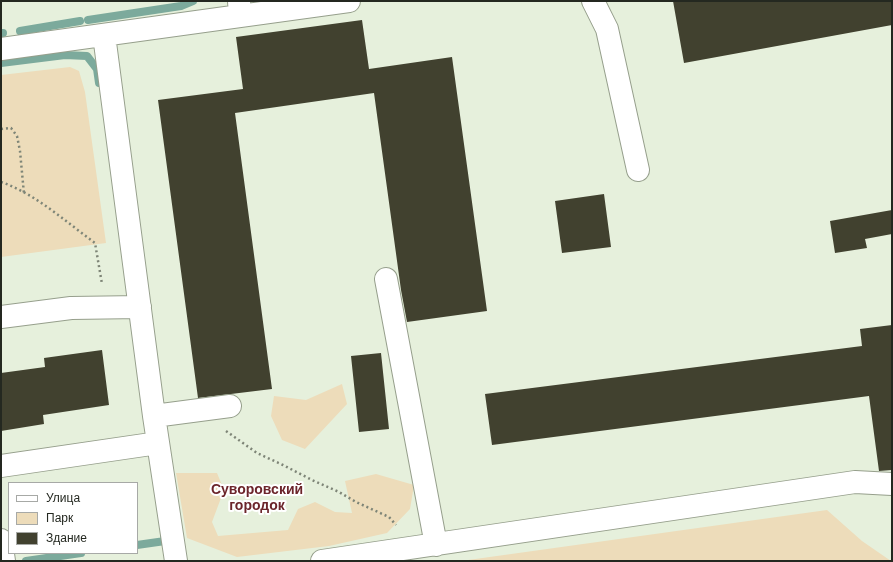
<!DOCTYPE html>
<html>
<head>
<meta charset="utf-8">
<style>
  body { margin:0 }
  #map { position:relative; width:893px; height:562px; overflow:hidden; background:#e6f0dc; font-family:"Work Sans",sans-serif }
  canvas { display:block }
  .frame { position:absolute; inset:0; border:2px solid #242820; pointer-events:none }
  .legend { position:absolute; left:8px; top:482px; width:130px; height:72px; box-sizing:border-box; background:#fff; border:1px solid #a7a9a6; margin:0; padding:5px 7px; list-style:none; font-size:12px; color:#242820 }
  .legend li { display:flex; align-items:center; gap:8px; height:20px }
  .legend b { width:20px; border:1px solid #a7a9a6 }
</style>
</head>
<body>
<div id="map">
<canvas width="893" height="562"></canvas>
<div class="frame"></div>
<ul class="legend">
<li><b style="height:5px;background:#fff"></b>Улица</li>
<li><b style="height:11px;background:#eddcba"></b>Парк</li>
<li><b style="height:11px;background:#41412f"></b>Здание</li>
</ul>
</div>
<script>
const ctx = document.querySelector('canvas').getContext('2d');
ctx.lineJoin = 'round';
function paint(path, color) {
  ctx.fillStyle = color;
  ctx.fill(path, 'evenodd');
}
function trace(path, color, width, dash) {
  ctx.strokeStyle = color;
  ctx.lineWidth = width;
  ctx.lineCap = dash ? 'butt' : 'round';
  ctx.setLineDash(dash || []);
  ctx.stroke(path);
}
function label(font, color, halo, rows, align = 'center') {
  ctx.font = font + ' "Work Sans",sans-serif';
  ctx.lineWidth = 4;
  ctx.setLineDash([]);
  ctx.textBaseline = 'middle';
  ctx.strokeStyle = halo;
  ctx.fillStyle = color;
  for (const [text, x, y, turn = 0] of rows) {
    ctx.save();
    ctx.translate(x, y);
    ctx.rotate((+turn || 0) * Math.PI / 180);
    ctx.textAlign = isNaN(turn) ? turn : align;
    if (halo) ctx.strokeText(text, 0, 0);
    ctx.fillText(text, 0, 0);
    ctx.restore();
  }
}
const green = new Path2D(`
  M 70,67 L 79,71 L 85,92 L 106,243 L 1,257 L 1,75 Z
  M 342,384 L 347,404 L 305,449 L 282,440 L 271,416 L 274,396 L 306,400 Z
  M 176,473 L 217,473 L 224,490 L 212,522 L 218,536 L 288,530 L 298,509 L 315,502 L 335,512 L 352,513 L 345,481 L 376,474 L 414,485 L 410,509 L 387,533 L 329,546 L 237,557 L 187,538 Z
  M 827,510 L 862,541 L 891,561 L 461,561 Z`);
const stream = new Path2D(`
  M 88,20 L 181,6 L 193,1
  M 20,31 L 80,21
  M 1,33 L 3,33
  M 1,63 L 65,55 L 87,56 L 97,69 L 99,83
  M 137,545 L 165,541 L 164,535
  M 26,561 L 81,553`);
const building = new Path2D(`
  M 673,1 L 892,1 L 892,25 L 684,63 Z
  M 362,20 L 369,69 L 452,57 L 487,311 L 407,322 L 401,290 L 374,93 L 235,113 L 272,389 L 198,398 L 158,100 L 243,89 L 236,37 Z
  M 604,194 L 611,247 L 562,253 L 555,201 Z
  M 892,210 L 892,234 L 865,239 L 867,248 L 835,253 L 830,221 Z
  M 892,325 L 892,470 L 879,471 L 869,396 L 492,445 L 485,394 L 862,346 L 860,329 Z
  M 102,350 L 109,405 L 43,415 L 44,424 L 1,431 L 1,373 L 45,367 L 44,358 Z
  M 381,353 L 389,429 L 359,432 L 351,356 Z`);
const path = new Path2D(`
  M 1,129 L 11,128 L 17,136 L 20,151 L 24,194
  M 1,182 C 36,194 66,222 95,243 L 102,284
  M 226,431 L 257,453 L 283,465 L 312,480 L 339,492 L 356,502 L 389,517 L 396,525`);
const minor = new Path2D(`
  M 593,1 L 607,29 L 638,170
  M 240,16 L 349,1
  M 104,35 L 154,416 L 176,561
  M 1,49 L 240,16 L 239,1
  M 386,279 L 436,545
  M 1,317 L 71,308 L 140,307
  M 154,416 L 230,406
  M 1,466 L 158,443
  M 1,540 L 4,561
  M 322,561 L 855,482 L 892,484`);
const neighbourhoodNames = [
  ["Суворовский",257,490],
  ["городок",257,506]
];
paint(green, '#eddcba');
trace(stream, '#7caa9c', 8);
paint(building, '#41412f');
trace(minor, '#969f8c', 24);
trace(path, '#7e8577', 2.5, [2, 3]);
trace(minor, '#fff', 22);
label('bold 14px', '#6c252b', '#fff', neighbourhoodNames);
</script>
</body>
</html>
